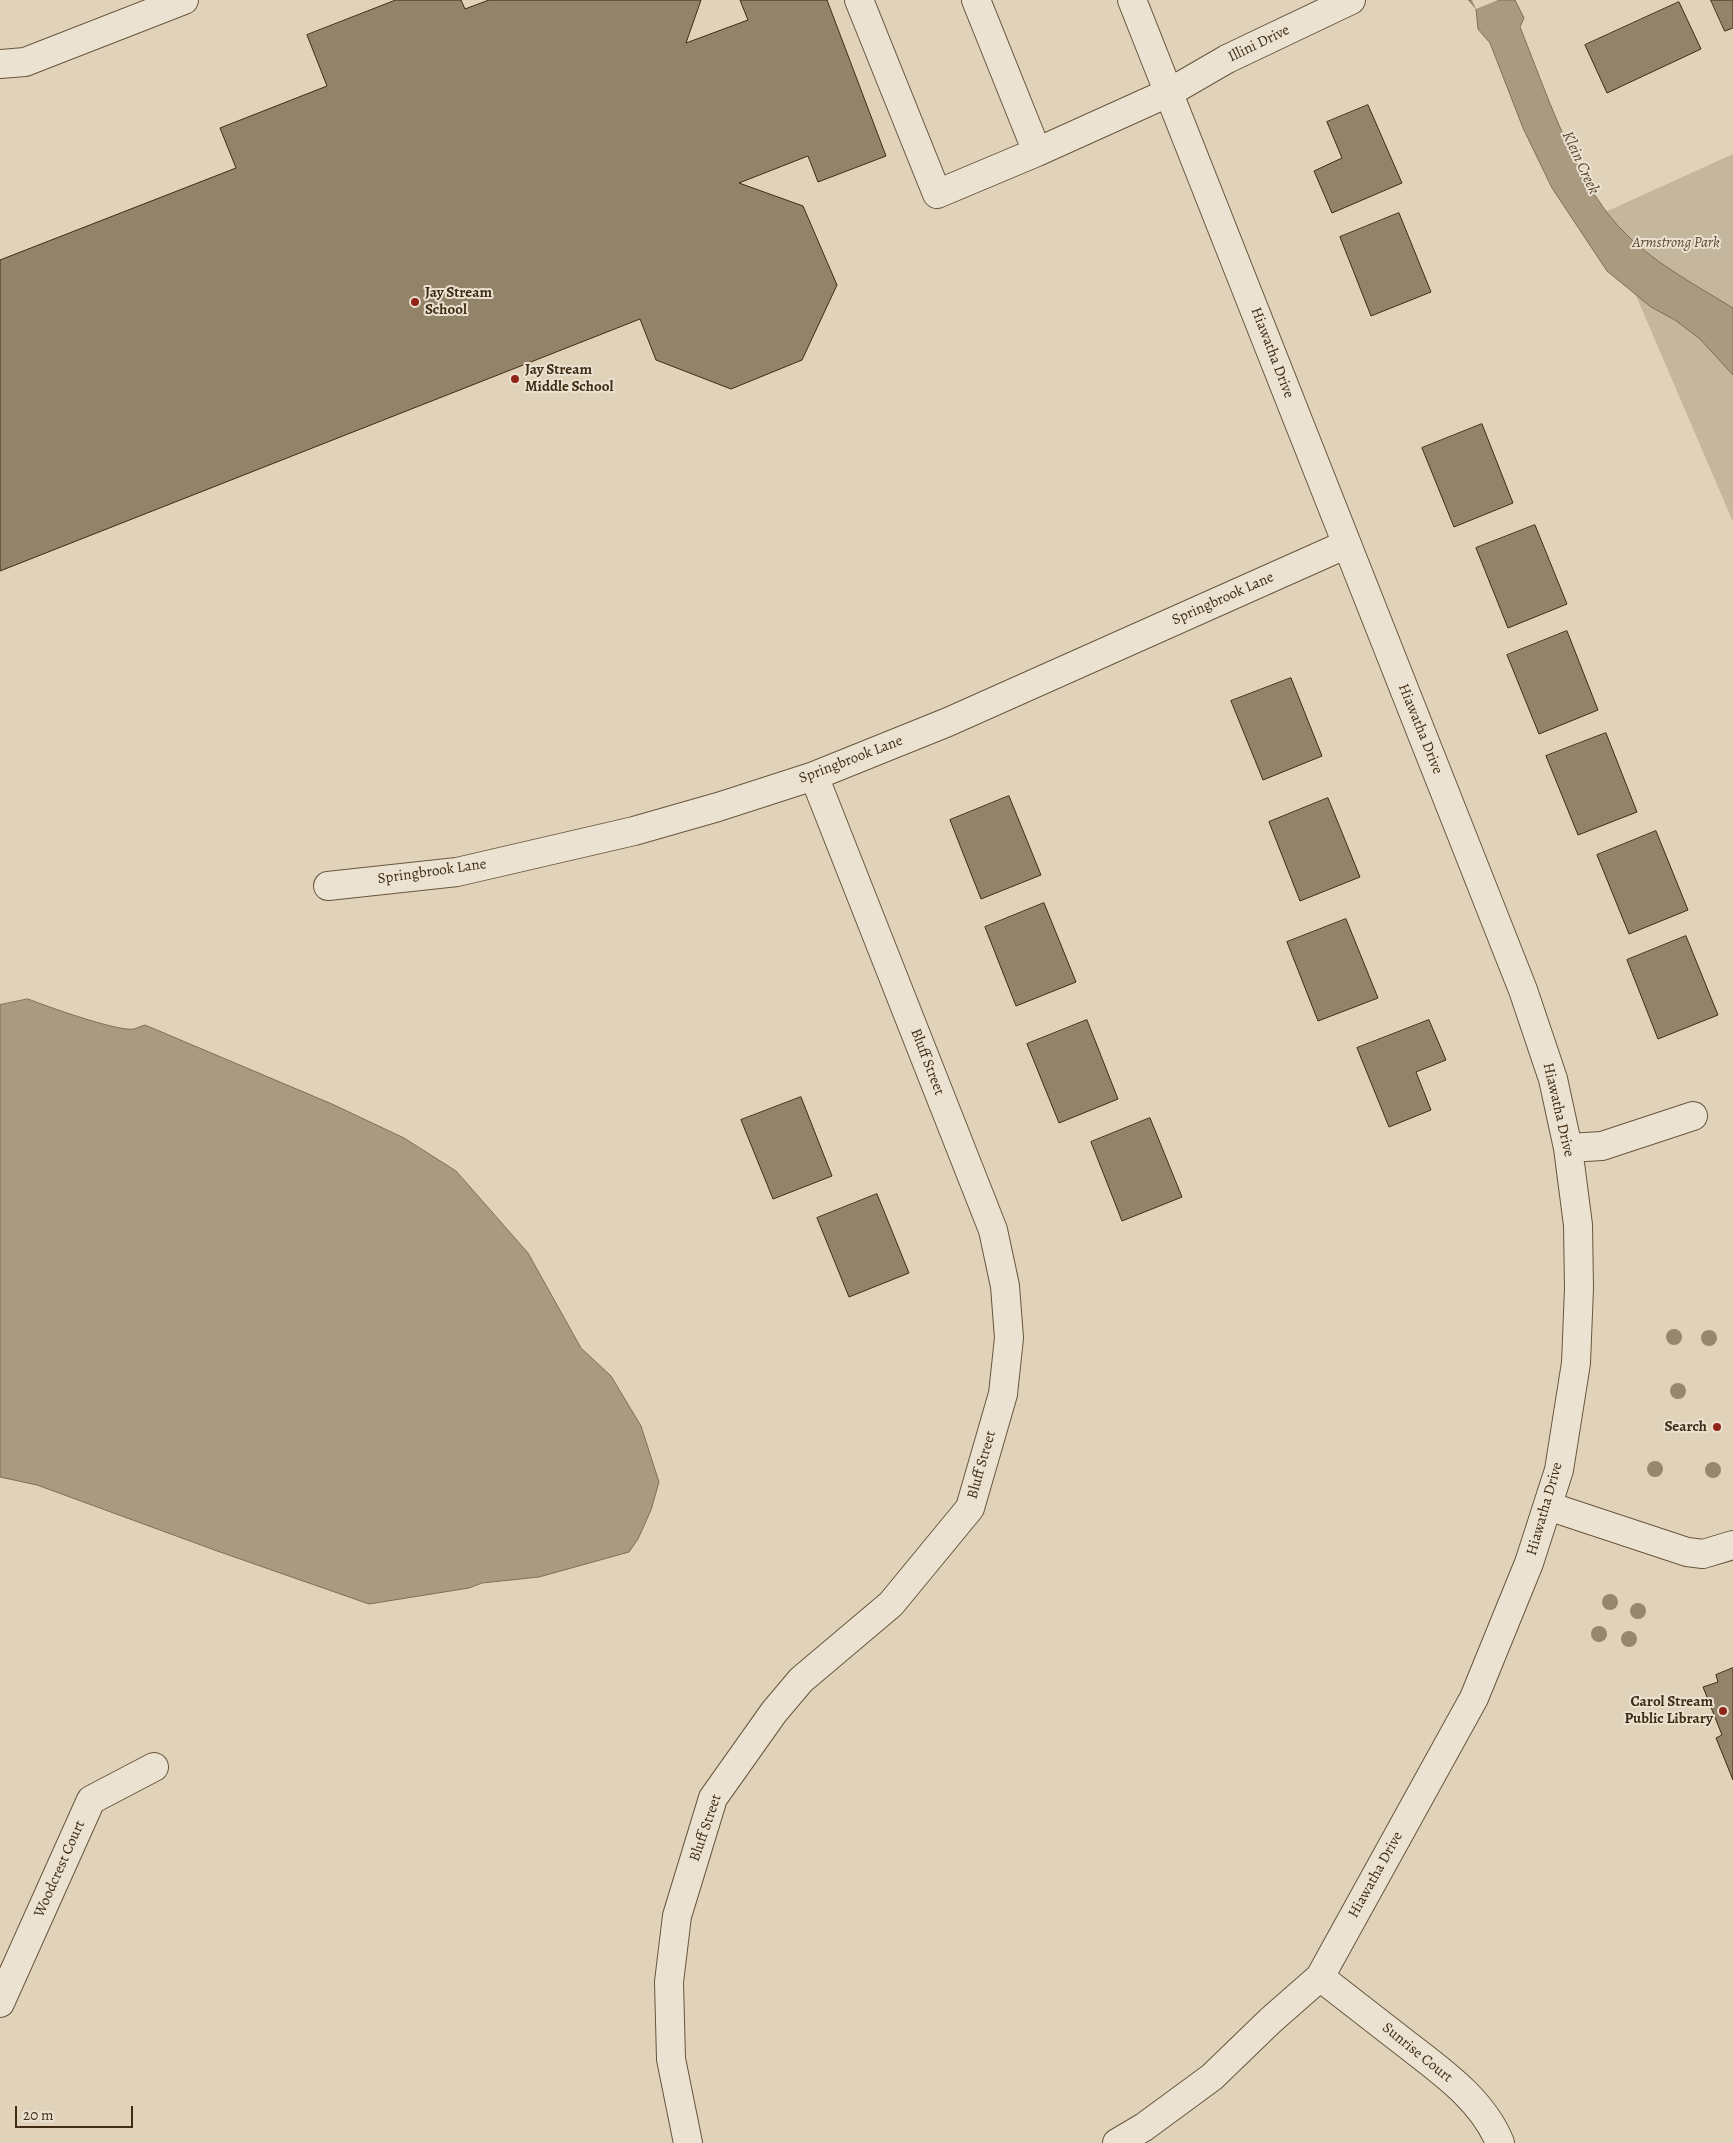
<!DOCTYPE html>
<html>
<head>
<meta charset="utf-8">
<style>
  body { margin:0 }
  #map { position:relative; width:1733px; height:2143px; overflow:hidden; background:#e0d3b9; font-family:Alegreya,serif }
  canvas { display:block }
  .scale { position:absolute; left:15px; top:2106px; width:118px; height:22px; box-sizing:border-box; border:2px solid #402c12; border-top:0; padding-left:6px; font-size:15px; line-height:18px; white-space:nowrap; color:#402c12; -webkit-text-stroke:4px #ebe2d2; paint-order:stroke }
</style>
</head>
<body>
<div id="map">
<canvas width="1733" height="2143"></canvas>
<div class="scale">20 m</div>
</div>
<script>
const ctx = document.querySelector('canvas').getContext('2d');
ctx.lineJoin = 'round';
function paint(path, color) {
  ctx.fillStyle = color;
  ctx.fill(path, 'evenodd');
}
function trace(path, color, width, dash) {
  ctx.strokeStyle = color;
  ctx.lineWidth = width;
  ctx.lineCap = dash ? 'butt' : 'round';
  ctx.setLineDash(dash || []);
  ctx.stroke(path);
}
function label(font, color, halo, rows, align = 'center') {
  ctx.font = font + ' Alegreya,serif';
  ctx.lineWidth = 4;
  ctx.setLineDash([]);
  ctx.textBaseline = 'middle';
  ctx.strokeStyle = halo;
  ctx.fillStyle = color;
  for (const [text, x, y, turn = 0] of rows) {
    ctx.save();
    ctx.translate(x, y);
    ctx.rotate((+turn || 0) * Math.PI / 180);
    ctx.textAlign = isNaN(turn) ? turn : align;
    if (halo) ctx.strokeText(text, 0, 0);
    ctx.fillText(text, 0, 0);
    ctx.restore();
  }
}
const green = new Path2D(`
  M 1733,154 L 1733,522 L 1601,214 Z`);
const water = new Path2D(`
  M 1469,0 L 1515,0 L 1524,18 L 1520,27 C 1545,89 1574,178 1619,227 C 1650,261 1694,284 1733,308 L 1733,375 L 1700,339 L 1675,320 L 1651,307 L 1607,271 L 1552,188 L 1523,128 L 1490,43 L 1478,29 L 1476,9 Z
  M 28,999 C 46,1006 118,1032 134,1029 C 137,1028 141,1026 145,1025 L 332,1104 L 404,1138 L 456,1171 L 528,1253 L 581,1348 L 611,1376 L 641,1426 L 659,1482 L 651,1510 L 638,1539 L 629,1552 L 539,1577 L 482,1583 L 469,1588 L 369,1604 L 220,1552 L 37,1485 L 0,1477 L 0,1005 Z`);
const pier = new Path2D(`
  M 1472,0 L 1498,0 L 1476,9 Z`);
const building = new Path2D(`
  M 396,0 L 461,0 L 465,9 L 489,0 L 701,0 L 686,43 L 748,20 L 740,0 L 827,0 L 886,156 L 818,182 L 808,156 L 739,183 L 803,206 L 837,285 L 802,360 L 731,389 L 656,360 L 640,319 L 0,571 L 0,260 L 236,168 L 220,128 L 327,86 L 307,35 Z
  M 1711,0 L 1733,0 L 1733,28 L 1725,31 Z
  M 1679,2 L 1701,49 L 1607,93 L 1585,45 Z
  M 1368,105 L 1402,183 L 1332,213 L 1314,171 L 1342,158 L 1327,122 Z
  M 1399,213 L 1431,292 L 1371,316 L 1340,237 Z
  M 1482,424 L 1513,503 L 1454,527 L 1422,448 Z
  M 1535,525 L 1567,604 L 1508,628 L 1476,548 Z
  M 1567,631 L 1598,710 L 1539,734 L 1507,655 Z
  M 1291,678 L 1322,756 L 1263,780 L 1231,701 Z
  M 1606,733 L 1637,812 L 1578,835 L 1546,756 Z
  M 1009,796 L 1041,875 L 981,899 L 950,820 Z
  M 1328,798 L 1360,877 L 1300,901 L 1269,822 Z
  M 1656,831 L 1688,910 L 1629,934 L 1597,855 Z
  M 1044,903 L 1076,982 L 1016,1006 L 985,927 Z
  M 1346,919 L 1378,998 L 1318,1021 L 1287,942 Z
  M 1686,936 L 1718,1015 L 1658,1039 L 1627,960 Z
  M 1087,1020 L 1118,1099 L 1059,1123 L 1027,1044 Z
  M 1429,1020 L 1446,1060 L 1416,1072 L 1431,1110 L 1389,1127 L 1357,1048 Z
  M 801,1097 L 832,1176 L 773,1199 L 741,1120 Z
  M 1150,1118 L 1182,1197 L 1122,1221 L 1091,1142 Z
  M 877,1194 L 909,1273 L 849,1297 L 817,1218 Z
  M 1733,1668 L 1733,1780 L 1716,1738 L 1722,1735 L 1703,1687 L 1718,1682 L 1716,1675 Z`);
const minor = new Path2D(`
  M 859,0 L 937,194 L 1037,152 L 1170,92 L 1227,59 L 1351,0
  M 976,0 L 1037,152
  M 0,64 L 25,62 L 184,0
  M 328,886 L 457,872 L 634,831 L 718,807 L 814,776 L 948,722 L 1347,544
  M 1568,1148 L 1602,1146 L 1693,1116
  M 1548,1506 L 1687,1552 L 1703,1554 L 1733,1545
  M 1320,1977 C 1347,1998 1374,2019 1401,2040 C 1438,2069 1482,2098 1500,2143
  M 0,2003 L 91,1800 L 154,1767
  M 688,2143 L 671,2059 L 669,1982 L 677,1916 L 713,1798 L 774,1712 L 801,1680 L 891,1604 L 970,1508 L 1003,1394 L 1009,1338 L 1005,1286 L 993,1230 L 814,776
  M 1117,2143 L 1144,2127 L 1212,2077 L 1271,2020 L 1320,1977 L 1474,1698 L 1529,1563 L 1559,1470 L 1576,1363 L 1579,1288 L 1578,1225 L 1568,1148 L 1553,1079 L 1523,990 L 1132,0`);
const trees = [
  [1674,1337],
  [1709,1338],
  [1678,1391],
  [1655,1469],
  [1713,1470],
  [1610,1602],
  [1638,1611],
  [1599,1634],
  [1629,1639]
];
const markers = [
  [415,302,5,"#8f2418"],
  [515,379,5,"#8f2418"],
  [1717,1427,5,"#8f2418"],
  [1723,1711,5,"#8f2418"]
];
const streetNames = [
  ["Illini Drive",1259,44,-26],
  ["Hiawatha Drive",1272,353,69],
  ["Springbrook Lane",1223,599,-24],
  ["Hiawatha Drive",1420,729,68],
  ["Springbrook Lane",851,760,-21],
  ["Springbrook Lane",432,872,-8],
  ["Bluff Street",927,1062,69],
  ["Hiawatha Drive",1558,1110,77],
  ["Bluff Street",982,1465,-74],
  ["Hiawatha Drive",1545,1509,-74],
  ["Bluff Street",706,1828,-71],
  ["Woodcrest Court",60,1869,-66],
  ["Hiawatha Drive",1376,1875,-61],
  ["Sunrise Court",1417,2053,39]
];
const parkNames = [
  ["Armstrong Park",1676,243]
];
const poiNames = [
  ["Jay Stream",425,293],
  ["School",425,310],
  ["Jay Stream",525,370],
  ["Middle School",525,387],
  ["Search",1707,1427,"right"],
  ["Carol Stream",1713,1702,"right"],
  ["Public Library",1713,1719,"right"]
];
const waterNames = [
  ["Klein Creek",1580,163,65]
];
paint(green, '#c5b79d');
paint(water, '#aa9a80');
trace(water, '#806e54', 1);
paint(pier, '#e0d3b9');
paint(building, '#938369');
trace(building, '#402c12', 1);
trace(minor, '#68563c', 30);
trace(minor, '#ebe2d2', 28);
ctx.fillStyle = '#97876d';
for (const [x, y] of trees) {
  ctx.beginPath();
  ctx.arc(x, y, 8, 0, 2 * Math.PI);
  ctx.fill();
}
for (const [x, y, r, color] of markers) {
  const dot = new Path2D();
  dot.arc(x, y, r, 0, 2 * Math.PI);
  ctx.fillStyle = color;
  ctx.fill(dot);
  trace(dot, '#ebe2d2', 2);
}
label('15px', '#402c12', '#ebe2d2', streetNames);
label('italic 15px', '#5b482e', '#ebe2d2', parkNames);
label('bold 15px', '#402c12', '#ebe2d2', poiNames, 'left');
label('italic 16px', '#5a482e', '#ebe2d2', waterNames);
</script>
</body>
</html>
